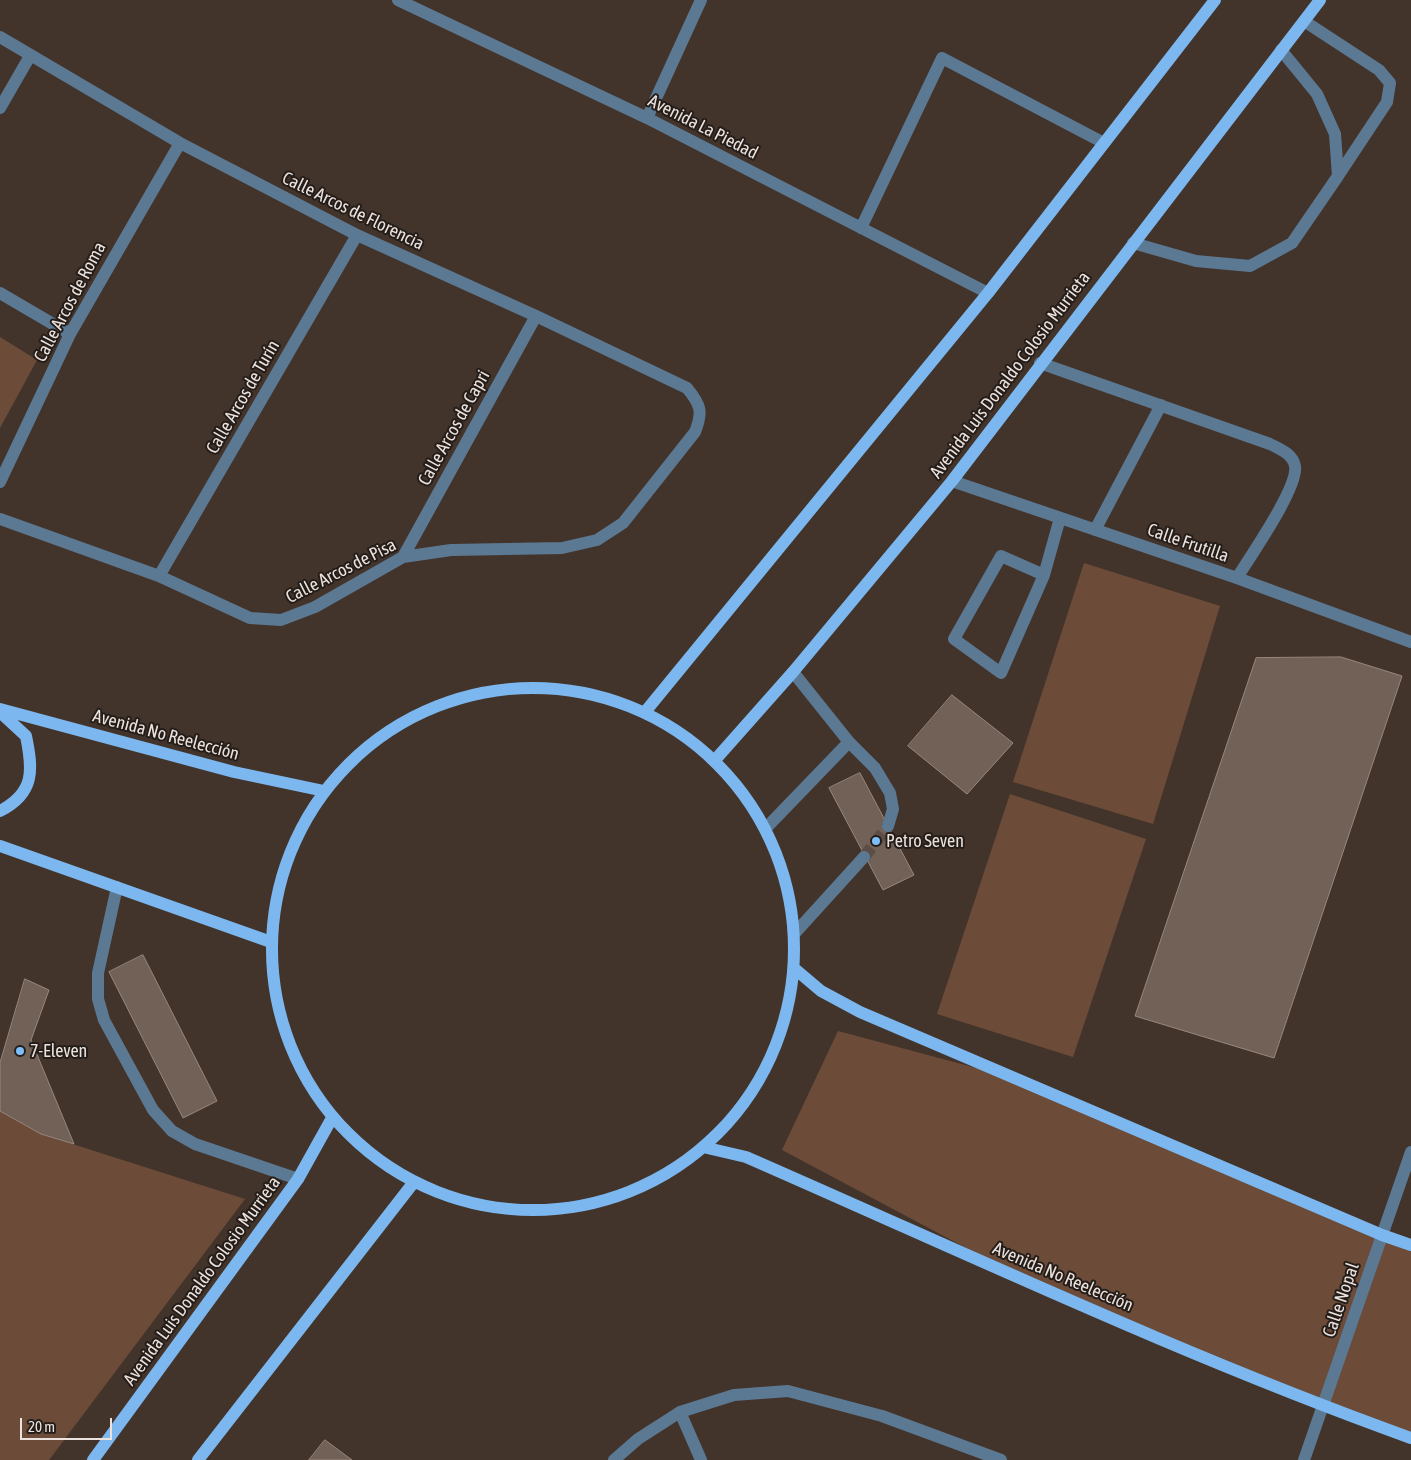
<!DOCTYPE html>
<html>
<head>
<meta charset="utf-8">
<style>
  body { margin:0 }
  #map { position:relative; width:1411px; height:1460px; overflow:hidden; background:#43342b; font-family:"Asap Condensed",sans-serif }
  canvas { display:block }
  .scale { position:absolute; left:20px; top:1418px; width:92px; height:22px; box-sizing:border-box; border:2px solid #ece2dd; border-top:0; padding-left:6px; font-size:15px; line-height:18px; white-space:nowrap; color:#ece2dd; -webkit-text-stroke:4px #241d19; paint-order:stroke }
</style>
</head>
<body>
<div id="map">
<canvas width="1411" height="1460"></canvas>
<div class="scale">20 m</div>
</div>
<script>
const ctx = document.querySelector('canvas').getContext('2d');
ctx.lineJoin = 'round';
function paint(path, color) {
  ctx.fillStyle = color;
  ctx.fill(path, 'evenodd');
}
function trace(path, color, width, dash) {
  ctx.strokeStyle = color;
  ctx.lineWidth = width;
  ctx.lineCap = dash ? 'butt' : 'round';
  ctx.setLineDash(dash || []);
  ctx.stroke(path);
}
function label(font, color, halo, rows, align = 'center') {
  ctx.font = font + ' "Asap Condensed",sans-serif';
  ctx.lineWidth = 4;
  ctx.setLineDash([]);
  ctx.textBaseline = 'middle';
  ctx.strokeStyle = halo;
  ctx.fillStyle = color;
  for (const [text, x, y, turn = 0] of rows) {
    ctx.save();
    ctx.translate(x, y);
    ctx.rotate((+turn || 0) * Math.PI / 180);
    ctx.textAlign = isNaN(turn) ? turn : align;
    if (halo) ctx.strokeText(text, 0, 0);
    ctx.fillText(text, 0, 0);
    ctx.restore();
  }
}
const green = new Path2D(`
  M 0,337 L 37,360 L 0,428 Z
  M 1084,563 L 1220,606 L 1153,824 L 1013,782 Z
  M 1010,794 L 1146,839 L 1073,1057 L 937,1014 Z
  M 838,1031 L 1010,1077 L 1411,1245 L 1411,1438 L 1034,1284 L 782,1150 Z
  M 0,1111 L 41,1134 L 245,1199 L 49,1460 L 0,1460 Z`);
const building = new Path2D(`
  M 1341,657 L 1402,676 L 1274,1058 L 1135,1016 L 1256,658 Z
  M 952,695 L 1013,743 L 967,794 L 908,746 Z
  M 860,773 L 914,875 L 883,890 L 829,788 Z
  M 143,955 L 217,1101 L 183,1118 L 109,972 Z
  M 25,979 L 49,990 L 31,1040 L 74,1144 L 41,1134 L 0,1111 L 0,1063 Z
  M 325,1440 L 352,1460 L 309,1460 Z`);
const minorTunnel = new Path2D(`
  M 864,857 L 888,826`);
const minor = new Path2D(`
  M 398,0 L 647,118 L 988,293
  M 1304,21 L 1379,70 L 1390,83 L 1387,102 L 1338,176
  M 0,37 L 180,143 L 357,235 L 536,316 L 687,388 C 701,405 703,412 695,432 L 623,523 L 597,540 L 562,548 L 451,550 L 403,557 L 315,607 L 281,620 L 250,618 L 159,576 L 0,519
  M 0,108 L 30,56
  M 647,118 L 701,0
  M 861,228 L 942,58 L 1104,143
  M 1133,243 L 1196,261 L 1250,266 L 1292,243 L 1338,176 L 1335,134 L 1317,94 L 1281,50
  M 0,293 L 70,334
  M 1040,363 L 1270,444 C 1280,449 1293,454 1295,466 C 1299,487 1249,558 1237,578
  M 952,481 L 1237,578 L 1411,642
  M 0,482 L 70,334 L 180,143
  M 1095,530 L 1161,405
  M 403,557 L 536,316
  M 1044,575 L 1001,556 L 954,639 L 1001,673 L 1044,575 L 1060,518
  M 159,576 L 357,235
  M 793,672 L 849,742 L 875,768 L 890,793 L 893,809 L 888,826
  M 766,828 L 849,742
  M 117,887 L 98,973 L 98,999 L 104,1020 L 153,1110 L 172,1131 L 195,1144 L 298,1179
  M 795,933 L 864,857
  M 680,1412 L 701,1460
  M 614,1460 L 638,1439 L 680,1412 L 734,1395 L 788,1391 L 882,1416 L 1001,1460
  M 1304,1460 L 1411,1152`);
const major = new Path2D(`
  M272 949a261 261 0 1 1 522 0a261 261 0 1 1-522 0Z
  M 0,709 L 234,772 L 324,791
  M 0,712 L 26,736 C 33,770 35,793 0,811
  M 645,712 L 988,293 L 1215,0
  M 715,760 L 793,672 L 952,481 L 1320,0
  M 0,846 L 271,942
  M 795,969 L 821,991 L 860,1012 L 1382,1235 L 1411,1245
  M 703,1147 L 746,1157 C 966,1253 1185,1357 1411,1438
  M 93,1460 L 298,1179 L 332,1118
  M 198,1460 L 414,1182`);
const markers = [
  [876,841,5,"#7dbef9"],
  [20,1051,5,"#7dbef9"]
];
const streetNames = [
  ["Avenida La Piedad",703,127,27],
  ["Calle Arcos de Florencia",353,211,26],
  ["Calle Arcos de Roma",70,302,-62],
  ["Avenida Luis Donaldo Colosio Murrieta",1010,375,-53],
  ["Calle Arcos de Turín",243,397,-60],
  ["Calle Arcos de Capri",454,428,-61],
  ["Calle Frutilla",1188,543,19],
  ["Calle Arcos de Pisa",341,571,-27],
  ["Avenida No Reelección",166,735,15],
  ["Avenida No Reelección",1063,1277,23],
  ["Avenida Luis Donaldo Colosio Murrieta",202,1281,-54],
  ["Calle Nopal",1341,1300,-71]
];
const poiNames = [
  ["Petro Seven",886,841],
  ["7-Eleven",30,1051]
];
paint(green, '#6c4c38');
paint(building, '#716157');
trace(building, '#98877d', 1);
trace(minorTunnel, '#5c4e46', 12, [12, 6]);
trace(minor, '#5c7994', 12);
trace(major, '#7cb8ef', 12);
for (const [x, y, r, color] of markers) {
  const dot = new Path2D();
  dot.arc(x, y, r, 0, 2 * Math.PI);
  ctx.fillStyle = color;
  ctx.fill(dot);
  trace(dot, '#241d19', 2);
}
label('18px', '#ece2dd', '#241d19', streetNames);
label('18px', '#ece2dd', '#241d19', poiNames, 'left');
</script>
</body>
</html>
